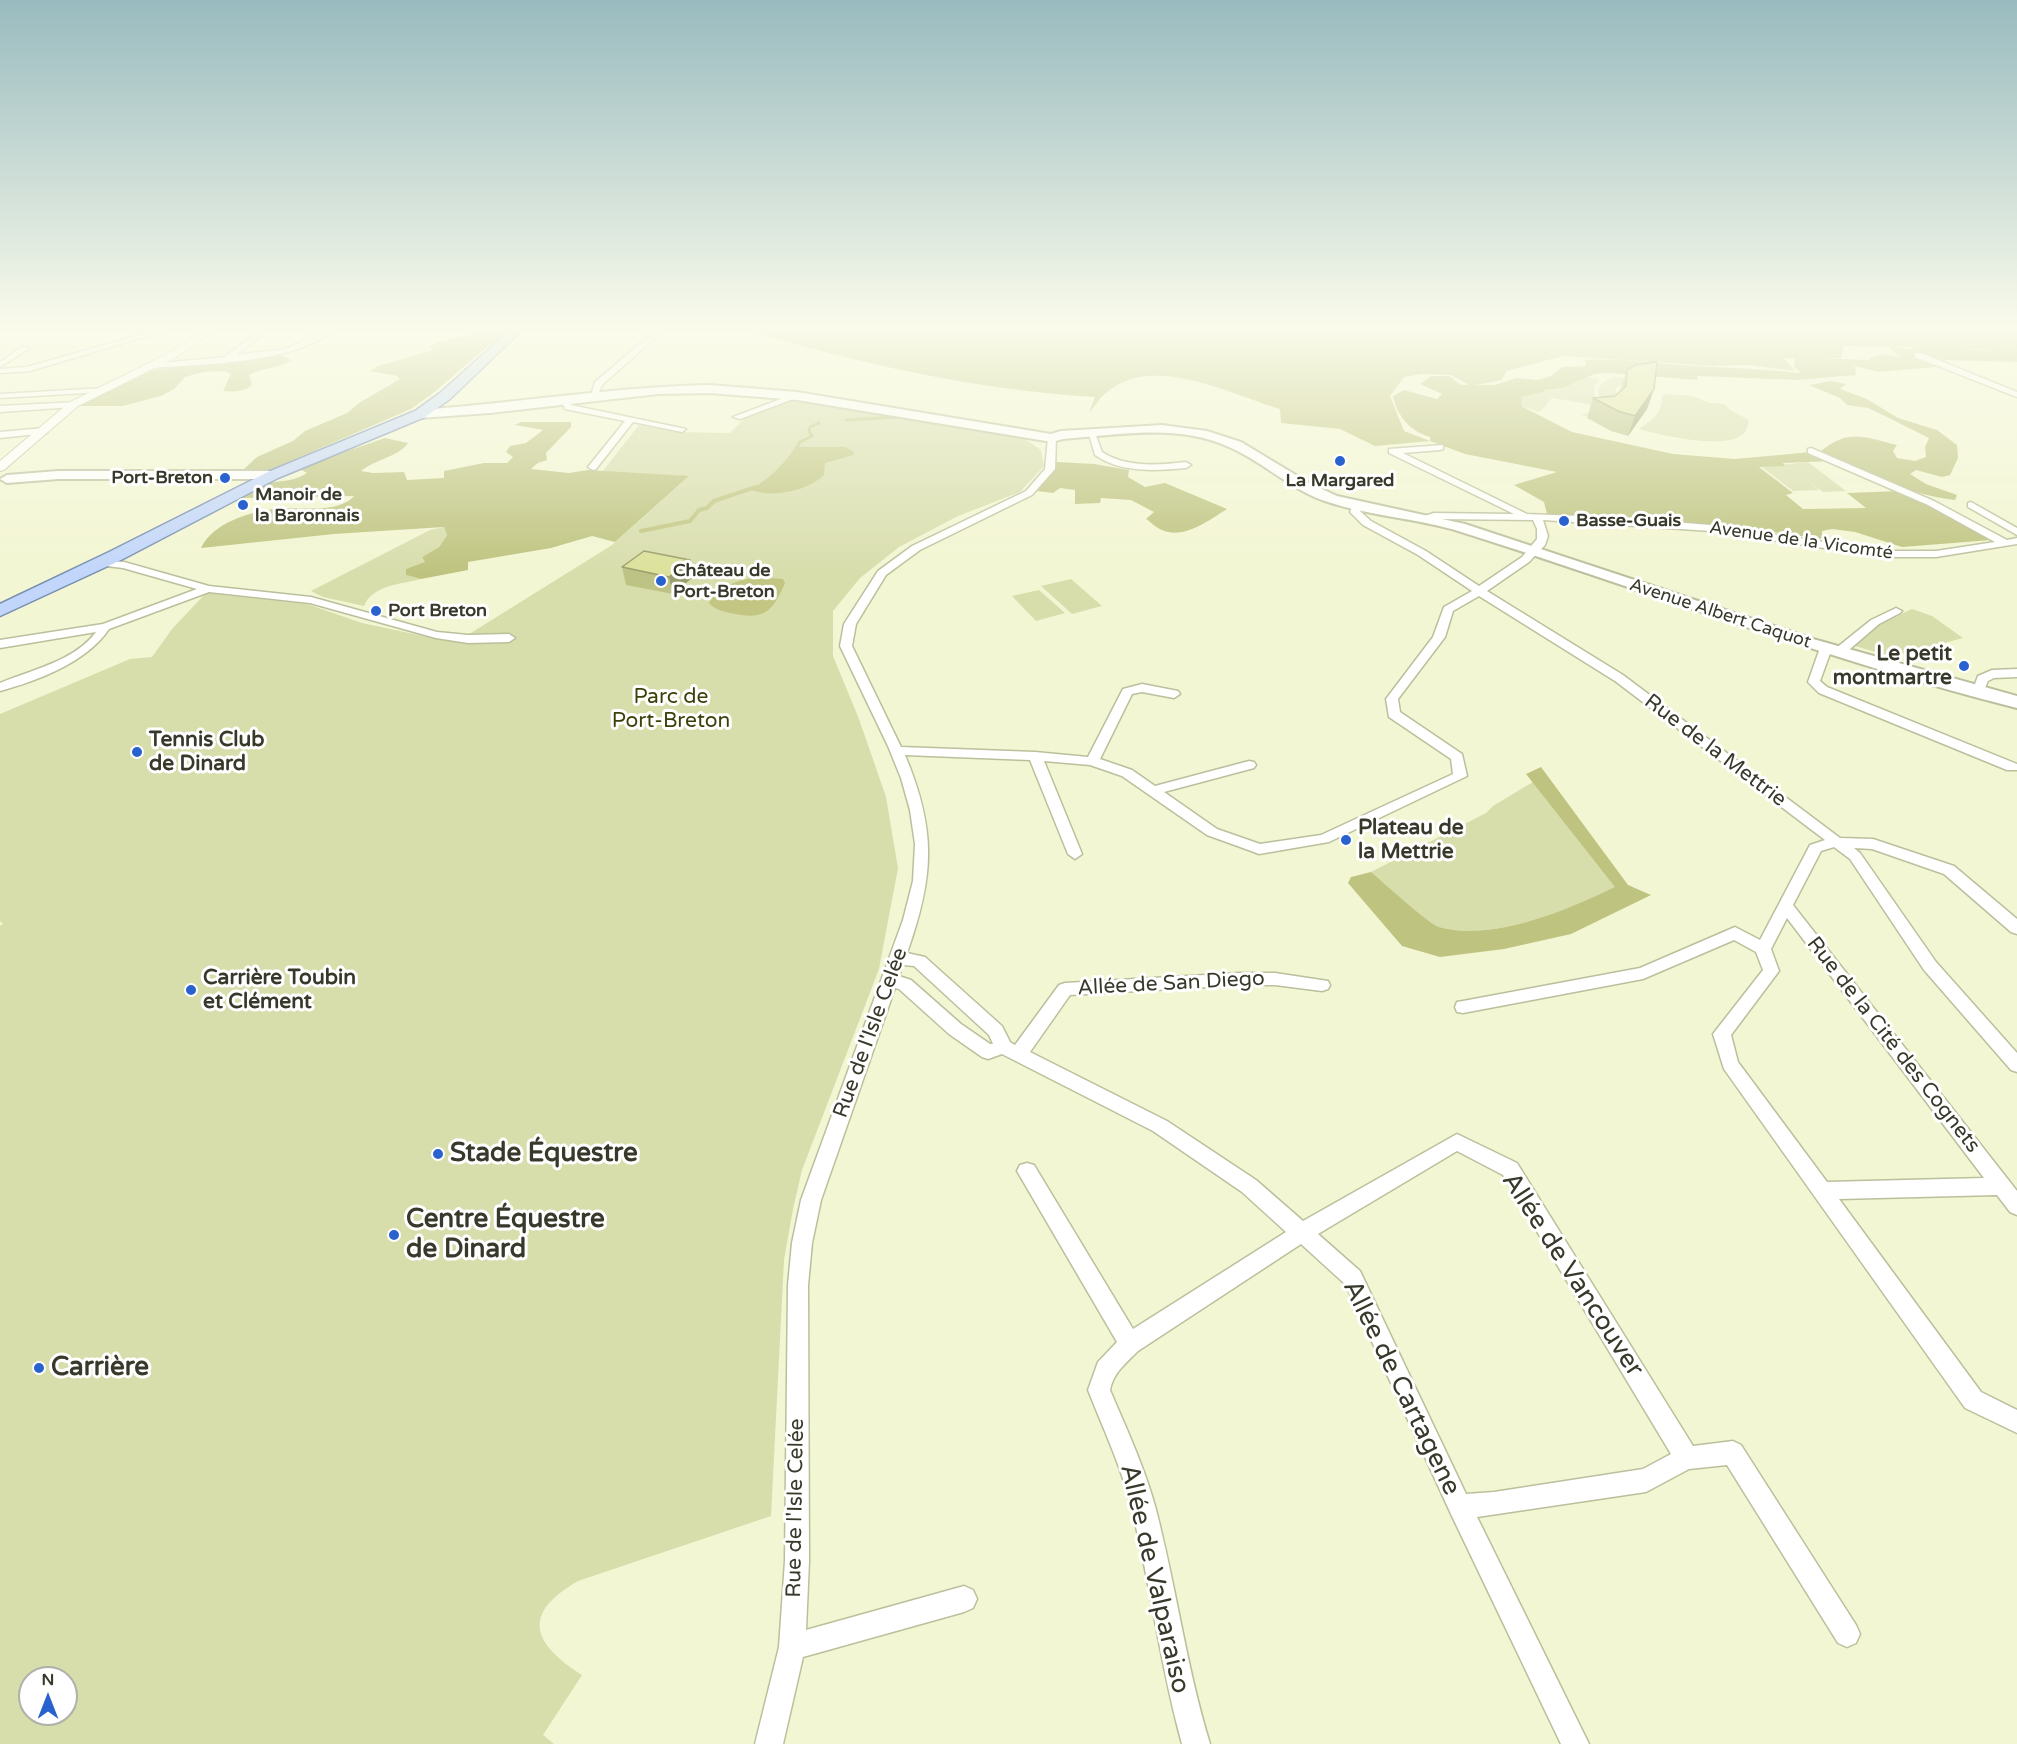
<!DOCTYPE html>
<html>
<head>
<meta charset="utf-8">
<style>
  body { margin:0 }
  #map { position:relative; width:2017px; height:1744px; overflow:hidden; background:#f3f6d2; font-family:"Varela Round",sans-serif }
  canvas { display:block }
  .north { position:absolute; left:18px; top:1666px; width:60px; height:60px; box-sizing:border-box; background:#fff; border:2px solid #afb0aa; border-radius:50%; rotate:0deg; font-size:16px; font-weight:700; line-height:24px; text-align:center; color:#38392b }
  .north::after { content:''; display:block; margin:auto; width:21px; height:27px; background:#2962cf; clip-path:polygon(50% 0,100% 100%,50% 72%,0 100%) }
</style>
</head>
<body>
<div id="map">
<canvas width="2017" height="1744"></canvas>
<div class="north">N</div>
</div>
<script>
const ctx = document.querySelector('canvas').getContext('2d');
ctx.lineJoin = 'round';
function paint(path, color) {
  ctx.fillStyle = color;
  ctx.fill(path, 'evenodd');
}
function trace(path, color, width, dash) {
  ctx.strokeStyle = color;
  ctx.lineWidth = width;
  ctx.lineCap = dash ? 'butt' : 'round';
  ctx.setLineDash(dash || []);
  ctx.stroke(path);
}
function label(font, color, halo, rows, align = 'center') {
  ctx.font = font + ' "Varela Round",sans-serif';
  ctx.lineWidth = 6;
  ctx.setLineDash([]);
  ctx.textBaseline = 'middle';
  ctx.strokeStyle = halo;
  ctx.fillStyle = color;
  for (const [text, x, y, turn = 0] of rows) {
    ctx.save();
    ctx.translate(x, y);
    ctx.rotate((+turn || 0) * Math.PI / 180);
    ctx.textAlign = isNaN(turn) ? turn : align;
    if (halo) ctx.strokeText(text, 0, 0);
    ctx.fillText(text, 0, 0);
    ctx.restore();
  }
}
const green = new Path2D(`
  M 1589,377 L 1600,379 L 1594,387 L 1596,402 L 1593,405 L 1552,398 L 1540,412 L 1520,406 L 1522,397 L 1544,392 L 1544,390 L 1563,388 Z
  M 1615,377 L 1658,380 L 1630,381 L 1616,388 L 1616,398 L 1605,415 L 1581,416 C 1586,413 1600,409 1601,402 C 1601,399 1599,396 1598,393 C 1598,383 1607,379 1615,377 Z
  M 1665,394 L 1693,396 L 1710,403 L 1725,404 L 1730,410 L 1749,420 C 1748,424 1747,430 1744,433 C 1728,451 1660,435 1639,429 C 1653,419 1662,414 1662,396 Z
  M 797,399 L 1022,437 L 1041,450 L 1044,466 L 1020,492 L 958,516 L 899,547 L 860,578 L 833,611 L 833,656 L 859,719 L 886,797 L 898,868 L 879,969 L 802,1170 L 793,1209 L 784,1260 L 771,1516 L 578,1581 C 521,1614 532,1643 582,1675 L 543,1735 L 554,1744 L 0,1744 L 0,926 L 3,924 L 0,921 L 0,714 L 130,659 L 152,657 L 172,629 L 206,593 L 307,604 L 362,623 L 428,637 L 458,641 L 612,545 L 688,477 L 602,472 L 639,425 L 675,432 L 730,433 L 746,417 ZM 30,1678 L 66,1678 L 66,1714 L 30,1714 Z
  M 1808,462 L 1846,491 L 1823,492 L 1808,481 L 1819,490 L 1793,491 L 1762,467 Z
  M 444,527 L 447,535 L 439,547 L 422,557 L 425,562 L 406,575 L 421,579 C 402,584 372,585 364,606 L 323,597 L 311,591 L 430,530 Z
  M 1071,579 L 1102,606 L 1072,614 L 1041,586 Z
  M 1039,590 L 1065,613 L 1036,621 L 1012,596 Z
  M 1912,609 L 1932,616 L 1963,638 L 1892,657 L 1852,645 L 1882,623 Z
  M 1533,782 L 1616,887 C 1566,910 1494,942 1439,927 C 1429,924 1383,882 1371,872 L 1486,813 L 1493,806 Z`);
const forest = new Path2D(`
  M 493,330 L 507,330 L 432,394 L 411,409 L 270,470 L 243,470 L 257,457 L 293,441 L 305,431 L 347,413 L 359,403 L 400,379 L 397,376 L 370,371 L 378,366 L 434,350 L 428,347 L 438,342 Z
  M 1929,345 L 1987,351 L 1997,349 L 2017,350 L 2017,362 L 1946,360 L 1935,367 L 1879,372 L 1855,366 L 1856,375 L 1798,380 L 1697,376 L 1698,380 L 1608,373 L 1595,374 L 1563,388 L 1544,390 L 1544,392 L 1522,397 L 1521,406 L 1572,432 L 1673,454 L 1735,459 L 1811,452 L 1832,461 L 1783,463 L 1785,466 L 1759,467 L 1793,493 L 1786,495 L 1803,509 L 1866,508 L 1847,493 L 1900,491 L 1991,540 L 1902,547 L 1855,532 L 1832,529 L 1822,531 L 1822,539 L 1729,526 L 1547,514 L 1544,502 L 1514,485 L 1557,472 L 1465,454 L 1430,441 L 1430,437 C 1410,431 1397,416 1393,396 L 1404,390 L 1437,399 L 1442,394 L 1420,384 L 1431,376 L 1449,376 L 1461,385 L 1495,385 L 1516,378 L 1537,380 L 1551,376 L 1562,367 L 1586,366 L 1585,360 C 1617,358 1649,363 1682,365 C 1720,368 1758,368 1797,373 L 1801,372 L 1794,367 L 1795,357 L 1870,360 L 1869,358 L 1882,354 L 1900,357 L 1887,346 L 1912,349 L 1914,346 Z
  M 279,354 L 292,360 C 277,369 264,367 249,375 L 252,385 C 244,392 234,392 223,391 L 231,374 L 224,371 L 204,372 L 185,377 L 174,389 L 161,396 L 123,406 L 75,406 L 148,371 Z
  M 1831,381 L 1846,384 L 1840,389 L 1867,399 L 1898,418 L 1937,430 L 1957,445 L 1958,458 L 1950,475 L 1942,477 L 1916,470 L 1910,474 L 1926,484 L 1957,495 L 1955,500 C 1907,495 1863,470 1820,452 C 1848,428 1864,437 1897,445 L 1893,451 L 1897,458 L 1915,461 L 1926,457 L 1925,447 L 1929,438 L 1885,416 L 1868,408 L 1847,405 L 1840,398 L 1809,385 Z
  M 521,422 L 571,422 L 571,427 L 546,453 L 547,460 L 538,463 L 531,469 L 569,473 L 588,470 L 689,476 L 615,542 L 592,536 L 551,548 L 468,562 L 468,570 L 421,579 L 406,575 L 406,569 L 425,562 L 422,557 L 439,547 L 447,535 L 444,527 L 334,534 L 201,548 C 213,523 247,513 273,509 C 296,506 337,515 354,496 L 241,498 C 250,493 261,484 270,483 C 283,480 296,481 307,473 L 298,468 L 385,438 L 408,443 C 400,456 374,460 361,471 L 373,473 L 404,472 L 407,480 L 444,478 L 444,471 L 484,463 L 507,463 L 513,457 L 506,452 L 510,446 L 526,443 L 543,430 L 515,425 Z
  M 1057,462 L 1094,464 L 1129,470 L 1128,477 L 1145,487 L 1165,483 L 1227,509 C 1209,520 1184,540 1162,530 C 1156,528 1151,522 1146,519 L 1154,512 L 1131,500 L 1101,498 L 1100,503 L 1075,504 L 1075,490 L 1060,488 L 1053,493 L 1037,491 Z
  M 1541,767 L 1628,885 L 1651,895 L 1571,934 L 1504,949 L 1440,957 L 1402,946 L 1348,883 L 1351,877 L 1371,872 C 1383,882 1429,924 1439,927 C 1493,942 1567,910 1615,887 L 1526,774 Z`);
const water = new Path2D(`
  M 744,330 L 2017,330 L 2017,352 L 1937,347 L 1844,346 L 1841,358 L 1784,358 L 1795,371 L 1749,365 L 1712,366 L 1563,356 L 1507,371 L 1501,380 L 1471,386 L 1451,375 L 1421,374 L 1404,377 L 1390,396 L 1404,431 L 1430,441 L 1375,446 L 1340,429 L 1281,423 L 1280,409 C 1231,394 1152,353 1107,392 C 1100,397 1095,406 1089,413 L 1095,397 C 975,390 858,363 744,330 Z
  M 796,447 L 845,447 L 854,452 L 853,455 L 825,463 L 824,475 C 808,491 770,499 749,489 C 765,485 787,460 796,447 Z
  M 756,577 L 783,579 L 785,583 C 773,610 766,620 735,614 C 725,612 715,610 709,603 C 719,585 737,581 756,577 Z`);
const streamFar1 = new Path2D(`
  M 846,420 L 897,417
  M 793,453 L 800,442 L 812,436 L 809,431 L 810,427 L 819,423`);
const stream = new Path2D(`
  M 641,531 L 690,521 L 699,510 L 707,508 L 714,501 L 756,487`);
const minor = new Path2D(`
  M 157,330 L 168,330 L 30,371 L 0,373 L 0,369 L 27,367 Z
  M 254,330 L 260,330 L 260,337 L 236,355 L 285,349 L 325,330 L 334,330 C 293,364 203,364 151,368 L 147,366 L 151,364 L 225,357 L 252,336 Z
  M 656,330 L 663,331 L 602,385 L 596,399 L 590,399 L 595,382 Z
  M 23,346 L 30,348 L 0,367 L 0,362 Z
  M 1915,353 L 1921,353 L 2017,392 L 2017,397 L 1915,357 Z
  M 105,388 L 105,392 L 102,392 L 0,398 L 0,394 Z
  M 794,394 L 801,396 L 740,419 L 733,417 Z
  M 561,399 L 567,399 L 571,405 L 686,429 L 682,432 L 633,422 L 596,469 L 593,470 L 588,467 L 625,421 L 565,409 Z
  M 77,402 L 77,406 L 74,407 L 0,412 L 0,406 Z
  M 44,428 L 47,429 L 47,433 L 0,438 L 0,432 Z
  M 1088,431 L 1095,433 L 1102,452 C 1126,468 1159,465 1186,462 L 1191,465 L 1186,468 C 1156,471 1120,473 1095,455 Z
  M 1052,435 L 1056,438 L 1055,469 L 1032,495 L 920,550 L 886,575 L 856,624 L 852,646 L 901,747 L 1035,752 L 1088,757 L 1123,689 L 1142,684 L 1178,691 L 1180,694 L 1174,698 L 1142,692 L 1132,694 L 1100,759 L 1132,770 L 1155,786 L 1249,761 L 1254,762 L 1256,765 L 1254,768 L 1164,792 L 1217,829 L 1260,844 L 1321,835 L 1453,774 L 1451,759 L 1389,717 L 1386,699 L 1433,637 L 1444,607 L 1472,591 L 1418,555 L 1363,525 L 1350,512 L 1353,504 L 1359,504 L 1360,511 L 1371,521 L 1426,551 L 1479,586 L 1522,557 L 1537,539 L 1537,529 L 1533,520 L 1435,519 L 1421,521 L 1421,517 L 1434,513 L 1514,514 L 1389,453 L 1389,449 L 1443,445 L 1443,449 L 1440,450 L 1403,453 L 1527,514 L 1607,517 L 1711,525 L 1884,551 L 1936,551 L 1995,542 L 1928,505 L 1808,453 L 1808,449 L 1811,448 L 1934,501 L 2007,540 L 2017,538 L 2017,544 L 1936,557 L 1884,557 L 1711,531 L 1543,520 L 1548,536 L 1545,545 L 1529,562 L 1487,591 L 1623,675 L 1840,838 L 1873,839 L 1954,866 L 2017,919 L 2017,934 L 2011,932 L 1944,874 L 1872,849 L 1854,848 L 1860,853 L 1936,962 L 2017,1053 L 2017,1072 L 2011,1070 L 1924,970 L 1850,859 L 1834,847 L 1821,851 L 1793,905 L 2017,1191 L 2017,1215 L 2010,1212 L 1997,1195 L 1839,1199 L 1981,1392 L 2017,1410 L 2017,1433 L 1965,1408 L 1724,1069 L 1713,1034 L 1763,970 L 1756,952 L 1734,940 L 1643,979 L 1463,1013 L 1457,1012 L 1455,1007 L 1457,1002 L 1463,1001 L 1640,968 L 1735,927 L 1760,940 L 1810,845 L 1825,840 L 1615,681 L 1479,596 L 1453,611 L 1445,637 L 1398,699 L 1400,712 L 1462,754 L 1467,776 L 1329,842 L 1259,854 L 1254,852 L 1207,835 L 1122,776 L 1090,765 L 1044,761 L 1082,854 L 1075,859 L 1068,854 L 1030,760 L 905,755 C 937,831 934,877 907,953 L 925,957 L 1002,1026 L 1010,1042 L 1015,1045 L 1059,985 L 1065,983 L 1240,973 L 1275,973 L 1328,981 L 1330,985 L 1328,989 L 1322,991 L 1275,985 L 1240,985 L 1070,995 L 1030,1052 L 1167,1121 L 1256,1180 L 1303,1221 L 1457,1134 L 1517,1163 L 1693,1446 L 1733,1441 L 1741,1445 L 1856,1625 L 1860,1634 L 1856,1643 L 1847,1647 L 1838,1643 L 1727,1465 L 1689,1469 L 1646,1492 L 1477,1517 L 1589,1744 L 1561,1744 L 1451,1514 L 1346,1285 L 1301,1244 L 1138,1351 C 1126,1363 1113,1373 1110,1390 C 1126,1428 1144,1466 1155,1506 C 1176,1585 1186,1666 1210,1744 L 1182,1744 C 1160,1666 1151,1585 1131,1506 C 1121,1466 1103,1428 1088,1390 L 1098,1362 L 1117,1342 L 1017,1171 L 1020,1165 L 1027,1163 L 1034,1165 L 1133,1329 L 1286,1232 L 1242,1192 L 1153,1131 L 1002,1054 L 988,1059 L 982,1057 L 949,1034 L 899,989 L 895,988 L 821,1200 L 812,1243 L 808,1285 L 809,1561 L 806,1630 L 964,1586 L 973,1590 L 977,1599 L 973,1608 L 964,1612 L 803,1657 L 783,1744 L 755,1744 L 779,1647 L 785,1561 L 788,1285 L 792,1243 L 801,1200 L 903,920 L 913,881 L 915,844 L 910,810 L 901,778 L 888,746 L 840,646 L 844,624 L 878,571 L 912,546 L 1026,491 L 1045,469 L 1048,438 ZM 1787,918 L 1984,1178 L 1827,1182 L 1738,1062 L 1731,1035 L 1779,971 L 1771,949 ZM 903,965 L 914,966 L 989,1035 L 993,1044 L 990,1044 L 961,1024 L 911,980 L 899,976 ZM 1457,1151 L 1503,1175 L 1671,1454 L 1643,1469 L 1494,1492 L 1466,1494 L 1360,1271 L 1318,1234 Z
  M 1971,502 L 2017,528 L 2017,535 L 1968,507 L 1968,503 Z
  M 102,560 L 124,562 L 209,586 L 311,597 L 437,632 L 468,635 L 509,634 L 515,638 L 509,642 L 468,643 L 436,638 L 310,603 L 209,592 L 109,629 C 87,662 37,681 0,691 L 0,683 C 31,670 75,661 96,632 L 0,648 L 0,640 L 103,624 L 197,589 L 123,568 L 98,565 L 97,563 Z
  M 1896,608 L 1902,611 L 1900,613 L 1879,624 L 1843,655 L 1835,655 L 1835,649 L 1871,620 Z
  M 1826,644 L 1832,648 L 1820,681 L 1827,687 L 2017,764 L 2017,770 L 2007,770 L 1819,693 L 1808,682 L 1820,648 Z
  M 2017,669 L 2017,677 L 1994,678 L 1988,681 L 1982,695 L 1974,695 L 1972,692 L 1978,676 L 1992,670 Z`);
const tertiary = new Path2D(`
  M 203,330 L 214,330 L 175,358 L 78,406 L 4,470 L 0,471 L 0,461 L 70,402 L 167,354 Z`);
const secondary = new Path2D(`
  M 710,385 L 797,392 L 1051,434 L 1061,431 L 1162,425 L 1207,431 L 1241,442 L 1309,483 L 1337,496 L 1465,524 L 1813,639 L 2017,696 L 2017,708 C 1826,660 1643,589 1455,530 C 1414,518 1369,516 1328,502 C 1292,491 1265,463 1231,448 C 1179,423 1118,435 1063,439 L 1052,442 L 797,400 L 710,393 L 658,394 L 490,413 L 420,418 L 414,414 L 420,410 C 517,403 613,387 710,385 Z
  M 58,471 L 273,471 L 280,475 L 273,479 L 58,479 L 7,483 L 0,479 L 7,475 Z`);
const primary = new Path2D(`
  M 510,330 L 522,330 L 450,399 L 425,417 L 278,478 L 121,560 L 0,616 L 0,604 L 109,552 L 268,472 L 415,411 L 440,393 Z`);
const wall = new Path2D(`
  M 1627,370 L 1654,389 L 1647,409 L 1628,436 L 1611,431 L 1587,418 L 1593,398 L 1615,396 L 1620,391 Z
  M 622,567 L 693,577 L 673,594 L 626,585 Z`);
const shadedWall = new Path2D(`
  M 1654,389 L 1647,409 L 1628,436 L 1635,416 Z
  M 690,560 L 693,577 L 673,594 L 669,577 Z`);
const building = new Path2D(`
  M 1657,362 L 1654,389 L 1635,416 L 1618,411 L 1593,398 L 1615,396 L 1626,386 L 1627,370 L 1636,365 Z
  M 644,551 L 690,560 L 669,577 L 622,567 Z`);
const markers = [
  [1340,461,6,"#2962cf"],
  [225,478,6,"#2962cf"],
  [243,505,6,"#2962cf"],
  [1564,521,6,"#2962cf"],
  [661,581,6,"#2962cf"],
  [376,611,6,"#2962cf"],
  [1964,666,6,"#2962cf"],
  [137,752,6,"#2962cf"],
  [1346,840,6,"#2962cf"],
  [191,990,6,"#2962cf"],
  [438,1154,6,"#2962cf"],
  [394,1235,6,"#2962cf"],
  [39,1368,6,"#2962cf"]
];
const farPoinames = [
  ["Port-Breton",213,478,"right"],
  ["La Margared",1340,481,"center"],
  ["Manoir de",255,495],
  ["la Baronnais",255,516],
  ["Basse-Guais",1576,521],
  ["Château de",673,571],
  ["Port-Breton",673,592],
  ["Port Breton",388,611]
];
const farStreetnames = [
  ["Avenue de la Vicomté",1801,541,8],
  ["Avenue Albert Caquot",1720,614,18]
];
const poiNames = [
  ["Le petit",1952,654,"right"],
  ["montmartre",1952,678,"right"],
  ["Tennis Club",149,740],
  ["de Dinard",149,764],
  ["Plateau de",1358,828],
  ["la Mettrie",1358,852],
  ["Carrière Toubin",203,978],
  ["et Clément",203,1002]
];
const parkNames = [
  ["Parc de",671,697],
  ["Port-Breton",671,721]
];
const streetNames = [
  ["Rue de la Mettrie",1715,751,37],
  ["Allée de San Diego",1171,984,-3],
  ["Rue de l'Isle Celée",871,1033,-70],
  ["Rue de la Cité des Cognets",1893,1045,52],
  ["Rue de l'Isle Celée",796,1508,-89]
];
const nearPoinames = [
  ["Stade Équestre",450,1154],
  ["Centre Équestre",406,1220],
  ["de Dinard",406,1250],
  ["Carrière",51,1368]
];
const nearStreetnames = [
  ["Allée de Vancouver",1572,1275,57],
  ["Allée de Cartagene",1401,1388,64],
  ["Allée de Valparaiso",1154,1579,77]
];
paint(green, '#d8ddac');
paint(forest, '#bec37f');
paint(water, '#c2c682');
trace(streamFar1, '#c2c682', 3);
trace(stream, '#c2c682', 4);
trace(minor, '#bcbf9c', 3);
trace(tertiary, '#bcbf9c', 2);
trace(secondary, '#bcbf9c', 4);
trace(primary, '#778eb0', 3);
paint(minor, '#fff');
paint(tertiary, '#fff');
paint(secondary, '#fff');
paint(primary, '#c2d6fb');
paint(wall, '#bdc285');
paint(shadedWall, '#9a9e6c');
paint(building, '#dce19b');
trace(building, '#9a9e6c', 1.5);
const sky = ctx.createLinearGradient(0, 0, 0, 574);
sky.addColorStop(0, '#99bbbf');
sky.addColorStop(0.57, '#fafbeb');
sky.addColorStop(1, '#fafbeb00');
ctx.fillStyle = sky;
ctx.fillRect(0, 0, 2017, 574);
for (const [x, y, r, color] of markers) {
  const dot = new Path2D();
  dot.arc(x, y, r, 0, 2 * Math.PI);
  ctx.fillStyle = color;
  ctx.fill(dot);
  trace(dot, '#fff', 2);
}
label('bold 18px', '#38392b', '#fff', farPoinames, 'left');
label('18px', '#38392b', '#fff', farStreetnames);
label('bold 21px', '#38392b', '#fff', poiNames, 'left');
label('21px', '#3e400a', '#fff', parkNames);
label('21px', '#38392b', '#fff', streetNames);
label('bold 26px', '#38392b', '#fff', nearPoinames, 'left');
label('26px', '#38392b', '#fff', nearStreetnames);
</script>
</body>
</html>
